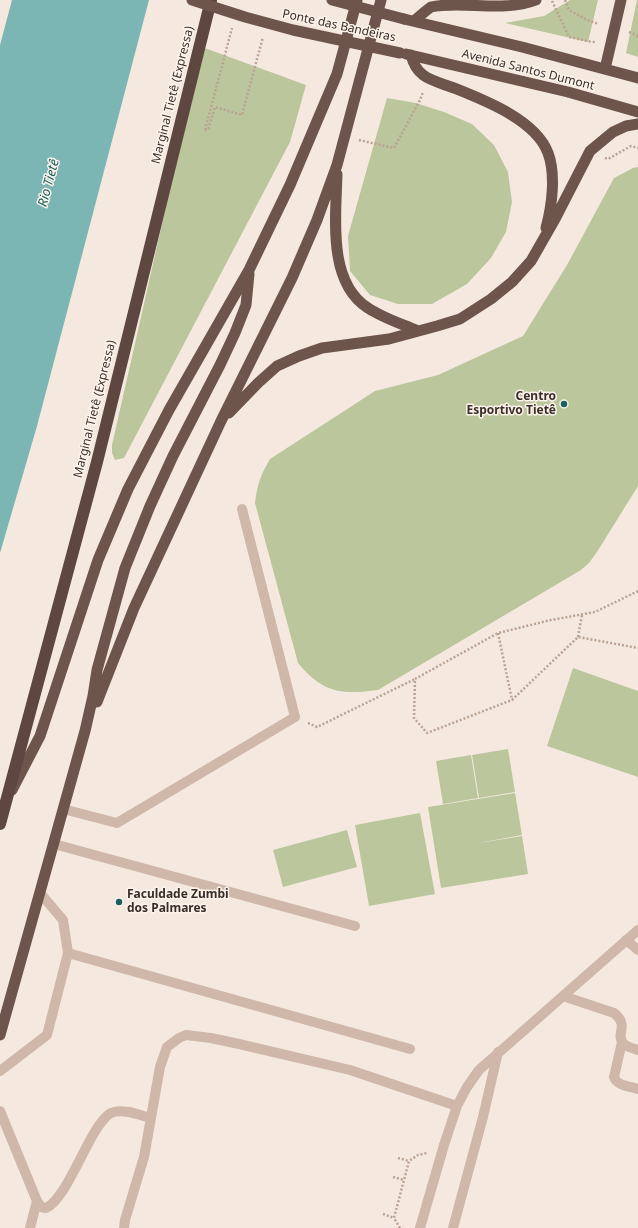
<!DOCTYPE html>
<html>
<head>
<meta charset="utf-8">
<style>
  body { margin:0 }
  canvas { display:block; background:#f5e9df }
</style>
</head>
<body>
<canvas width="638" height="1228"></canvas>
<script>
const ctx = document.querySelector('canvas').getContext('2d');
ctx.lineJoin = 'round';
function paint(path, color) {
  ctx.fillStyle = color;
  ctx.fill(path, 'evenodd');
}
function trace(path, color, width, dash) {
  ctx.strokeStyle = color;
  ctx.lineWidth = width;
  ctx.lineCap = dash ? 'butt' : 'round';
  ctx.setLineDash(dash || []);
  ctx.stroke(path);
}
function label(font, color, halo, rows, align = 'center') {
  ctx.font = font + ' "Noto Sans",sans-serif';
  ctx.lineWidth = 3;
  ctx.setLineDash([]);
  ctx.textBaseline = 'middle';
  ctx.strokeStyle = halo;
  ctx.fillStyle = color;
  for (const [text, x, y, turn = 0] of rows) {
    ctx.save();
    ctx.translate(x, y);
    ctx.rotate((+turn || 0) * Math.PI / 180);
    ctx.textAlign = isNaN(turn) ? turn : align;
    if (halo) ctx.strokeText(text, 0, 0);
    ctx.fillText(text, 0, 0);
    ctx.restore();
  }
}
const green = new Path2D(`
  M 570,0 L 598,0 L 588,42 L 505,23 L 544,16 Z
  M 637,0 L 638,0 L 638,57 L 626,53 Z
  M 202,47 L 306,85 L 290,142 L 124,458 L 115,460 L 112,453 L 112,445 Z
  M 387,98 L 416,103 L 444,112 L 472,124 L 494,145 L 508,172 L 512,202 L 506,232 L 491,258 L 467,284 L 432,304 L 398,304 L 370,295 L 350,271 L 348,236 Z
  M 638,167 L 638,486 L 597,552 L 589,563 L 581,570 L 378,690 C 341,695 323,693 298,663 L 255,503 C 257,485 261,474 270,459 L 375,391 L 438,375 L 523,336 L 567,265 L 614,178 L 633,168 Z
  M 573,668 L 638,691 L 638,777 L 547,746 Z
  M 508,749 L 515,792 L 479,798 L 472,755 Z
  M 471,755 L 478,798 L 443,804 L 436,761 Z
  M 515,793 L 522,835 L 473,844 L 522,836 L 528,874 L 441,888 L 428,807 Z
  M 420,813 L 435,894 L 369,906 L 355,825 Z
  M 347,830 L 357,867 L 283,887 L 273,850 Z`);
const water = new Path2D(`
  M 12,0 L 149,0 L 37,426 L 0,553 L 0,45 Z`);
const path = new Path2D(`
  M 565,0 L 569,10 L 587,20 L 599,24
  M 552,1 L 569,37 L 592,42 L 596,42
  M 629,32 L 638,36
  M 205,130 L 208,130 L 215,107 L 242,115 L 263,37
  M 205,130 L 232,28
  M 359,140 L 394,148 L 420,100 L 423,92
  M 605,158 L 608,159 L 631,146 L 638,148
  M 638,591 L 595,612 L 551,620 L 498,633 L 415,679 L 414,718 L 427,733 L 512,700 L 578,637 L 638,648
  M 498,633 L 512,700
  M 578,637 L 582,615
  M 308,723 L 317,727 L 415,679
  M 398,1158 L 409,1161
  M 393,1177 L 404,1180
  M 383,1214 L 394,1218
  M 400,1228 L 394,1218 L 409,1161 L 418,1155 L 427,1153`);
const service = new Path2D(`
  M 63,809 L 117,823 L 295,717 L 242,509
  M 54,844 L 355,926
  M 626,940 L 638,950
  M 68,953 L 410,1049
  M 563,996 L 614,1013 C 630,1026 615,1034 623,1043 C 626,1047 633,1048 638,1050
  M 622,1042 L 614,1077 C 617,1086 629,1086 638,1089
  M 0,1071 L 47,1035 L 68,953 L 63,920 L 40,893
  M 0,1111 L 37,1201 L 41,1207 L 46,1208 C 65,1200 85,1143 100,1124 C 103,1120 107,1115 111,1113 C 123,1108 139,1115 150,1118
  M 30,1228 L 37,1201
  M 124,1228 L 125,1220 L 144,1157 L 160,1067 L 167,1047 L 179,1038 L 186,1035 L 211,1038 L 239,1044 L 350,1070 L 457,1106
  M 420,1228 L 444,1145 L 457,1106 L 467,1087 L 479,1070 L 638,930
  M 453,1228 L 483,1117 L 498,1052`);
const trunk = new Path2D(`
  M 404,19 L 522,47 L 638,78
  M 414,21 C 419,17 425,11 431,7 C 461,0 503,13 536,0
  M 406,54 L 568,92 L 638,112
  M 411,55 C 417,79 433,80 454,88 C 484,100 536,120 548,153 C 556,174 552,206 546,228
  M 605,69 L 621,0
  M 337,174 C 336,216 327,282 368,308 C 383,318 402,324 418,331
  M 229,413 L 258,383 L 277,366 L 299,356 L 322,348 L 389,339 L 437,326 L 460,319 L 491,299 L 512,282 L 531,261 L 555,219 L 590,151 L 613,132 L 626,126 L 638,124
  M 97,702 L 134,608 L 221,421 L 292,278 L 317,220 L 337,165 L 381,0
  M 12,790 L 40,736 L 98,560 L 128,489 L 169,410 L 249,270 L 290,185 L 337,74 L 357,0
  M 0,1035 L 85,731 L 93,696 L 97,670 L 125,568 L 150,506 L 173,456 L 220,365 L 235,333 L 246,305 L 249,274`);
const motorway = new Path2D(`
  M 0,824 L 97,462 L 211,0`);
const trunkBridge = new Path2D(`
  M 192,0 L 245,17 L 293,30 L 400,53
  M 332,0 L 404,19`);
const markers = [
  [564,404,4,"#1b6161"],
  [119,902,4,"#1b6161"]
];
const streetNames = [
  ["Ponte das Bandeiras",339,26,12],
  ["Avenida Santos Dumont",528,70,14],
  ["Marginal Tietê (Expressa)",173,95,-76],
  ["Marginal Tietê (Expressa)",95,409,-76]
];
const poiNames = [
  ["Centro",556,397],
  ["Esportivo Tietê",556,411],
  ["Faculdade Zumbi",127,895,"left"],
  ["dos Palmares",127,909,"left"]
];
const waterNames = [
  ["Rio Tietê",49,183,-75]
];
paint(green, '#bbc69d');
paint(water, '#7bb5b4');
trace(path, '#bba293', 2.5, [2, 2]);
trace(service, '#cfb8a9', 10);
trace(trunk, '#6e554c', 11);
trace(motorway, '#5d4740', 12);
trace(trunkBridge, '#6e554c', 11);
for (const [x, y, r, color] of markers) {
  const dot = new Path2D();
  dot.arc(x, y, r, 0, 2 * Math.PI);
  ctx.fillStyle = color;
  ctx.fill(dot);
  trace(dot, '#fcf4ec', 1.5);
}
label('12px', '#3b2e29', '#fcf4ec', streetNames);
label('bold 12px', '#3b2e29', '#fcf4ec', poiNames, 'right');
label('italic 13px', '#1b6161', '#fcf4ec', waterNames);
</script>
</body>
</html>
